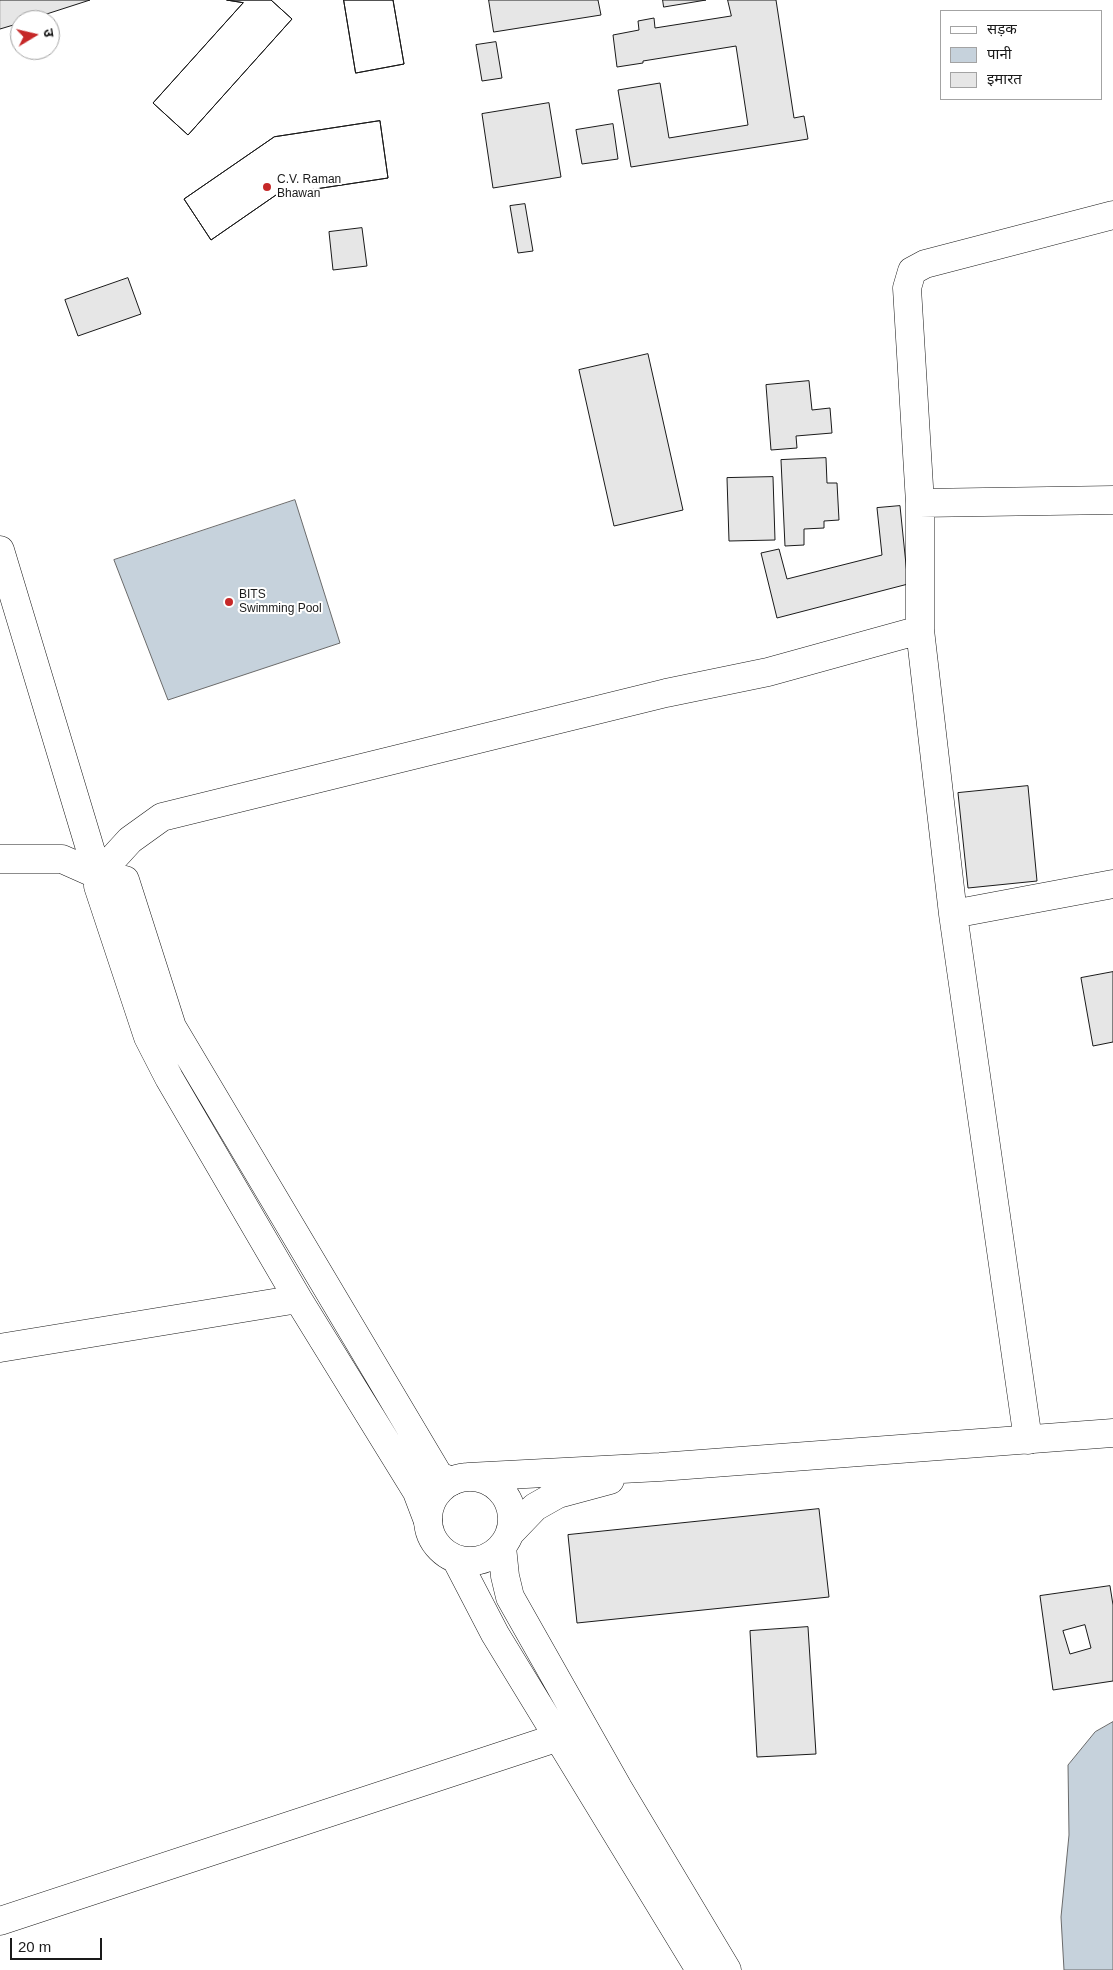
<!DOCTYPE html>
<html>
<head>
<meta charset="utf-8">
<style>
  body { margin:0 }
  #map { position:relative; width:1113px; height:1970px; overflow:hidden; background:#fff; font-family:Helvetica,"Noto Sans Devanagari",sans-serif }
  canvas { display:block }
  .legend { position:absolute; left:940px; top:10px; width:162px; height:90px; box-sizing:border-box; background:#fff; border:1px solid #a3a3a3; margin:0; padding:6px 9px; list-style:none; font-size:15px; color:#1a1a1a }
  .legend li { display:flex; align-items:center; gap:10px; height:25px }
  .legend b { width:25px; border:1px solid #a3a3a3 }
  .north { position:absolute; left:10px; top:10px; width:50px; height:50px; box-sizing:border-box; background:#fff; border:1px solid #a3a3a3; border-radius:50%; rotate:81deg; font-size:14px; font-weight:700; line-height:20px; text-align:center; color:#1a1a1a }
  .north::after { content:''; display:block; margin:auto; width:18px; height:22px; background:#c62828; clip-path:polygon(50% 0,100% 100%,50% 72%,0 100%) }
  .scale { position:absolute; left:10px; top:1938px; width:92px; height:22px; box-sizing:border-box; border:2px solid #1a1a1a; border-top:0; padding-left:6px; font-size:15px; line-height:18px; white-space:nowrap; color:#1a1a1a; -webkit-text-stroke:4px #fff; paint-order:stroke }
</style>
</head>
<body>
<div id="map">
<canvas width="1113" height="1970"></canvas>
<ul class="legend">
<li><b style="height:6px;background:#fff"></b>सड़क</li>
<li><b style="height:14px;background:#c6d2dc"></b>पानी</li>
<li><b style="height:14px;background:#e6e6e6"></b>इमारत</li>
</ul>
<div class="north">उ</div>
<div class="scale">20 m</div>
</div>
<script>
const ctx = document.querySelector('canvas').getContext('2d');
ctx.lineJoin = 'round';
function paint(path, color) {
  ctx.fillStyle = color;
  ctx.fill(path, 'evenodd');
}
function trace(path, color, width, dash) {
  ctx.strokeStyle = color;
  ctx.lineWidth = width;
  ctx.lineCap = dash ? 'butt' : 'round';
  ctx.setLineDash(dash || []);
  ctx.stroke(path);
}
function label(font, color, halo, rows, align = 'center') {
  ctx.font = font + ' Helvetica,sans-serif';
  ctx.lineWidth = 4;
  ctx.setLineDash([]);
  ctx.textBaseline = 'middle';
  ctx.strokeStyle = halo;
  ctx.fillStyle = color;
  for (const [text, x, y, turn = 0] of rows) {
    ctx.save();
    ctx.translate(x, y);
    ctx.rotate((+turn || 0) * Math.PI / 180);
    ctx.textAlign = isNaN(turn) ? turn : align;
    if (halo) ctx.strokeText(text, 0, 0);
    ctx.fillText(text, 0, 0);
    ctx.restore();
  }
}
const water = new Path2D(`
  M 295,500 L 340,643 L 168,700 L 114,560 Z
  M 1113,1722 L 1113,1970 L 1064,1970 L 1061,1917 L 1069,1835 L 1068,1765 L 1095,1732 Z`);
const building = new Path2D(`
  M 0,0 L 90,0 L 28,20 L 20,20 L 20,23 L 0,29 Z
  M 227,0 L 271,0 L 292,19 L 188,135 L 153,103 L 243,3 Z
  M 227,0 L 271,0 L 292,19 L 188,135 L 153,103 L 243,3 Z
  M 344,0 L 393,0 L 404,64 L 356,73 Z
  M 344,0 L 393,0 L 404,64 L 356,73 Z
  M 489,0 L 598,0 L 601,15 L 494,32 Z
  M 663,0 L 706,0 L 664,7 Z
  M 728,0 L 776,0 L 794,118 L 804,116 L 808,139 L 631,167 L 618,90 L 660,83 L 669,138 L 748,125 L 736,46 L 643,61 L 643,63 L 617,67 L 613,35 L 639,30 L 638,21 L 654,18 L 655,28 L 731,16 Z
  M 496,42 L 502,78 L 482,81 L 476,45 Z
  M 549,103 L 561,177 L 493,188 L 482,114 Z
  M 380,121 L 388,178 L 276,195 L 211,240 L 184,199 L 274,137 Z
  M 380,121 L 388,178 L 276,195 L 211,240 L 184,199 L 274,137 Z
  M 613,124 L 618,159 L 582,164 L 576,130 Z
  M 525,204 L 533,251 L 518,253 L 510,206 Z
  M 362,228 L 367,266 L 333,270 L 329,232 Z
  M 128,278 L 141,314 L 78,336 L 65,300 Z
  M 648,354 L 683,510 L 614,526 L 579,370 Z
  M 809,381 L 812,410 L 830,408 L 832,433 L 796,436 L 797,448 L 771,450 L 766,385 Z
  M 826,458 L 827,483 L 837,483 L 839,520 L 824,521 L 824,528 L 804,529 L 804,545 L 785,546 L 781,460 Z
  M 773,477 L 775,540 L 729,541 L 727,478 Z
  M 900,506 L 908,584 L 777,618 L 761,553 L 779,549 L 787,579 L 882,555 L 877,508 Z
  M 1028,786 L 1037,881 L 968,888 L 958,793 Z
  M 1113,972 L 1113,1042 L 1093,1046 L 1081,978 Z
  M 819,1509 L 829,1597 L 577,1623 L 568,1535 Z
  M 1110,1586 L 1113,1605 L 1113,1681 L 1053,1690 L 1040,1596 ZM 1085,1625 L 1091,1648 L 1070,1654 L 1063,1631 Z
  M 808,1627 L 816,1754 L 757,1757 L 750,1631 Z`);
const minor = new Path2D(`
  M 920,503 L 1113,500
  M 0,550 L 98,875 L 98,886 L 148,1037 L 169,1078 L 298,1299 L 417,1492 L 428,1521
  M 0,859 L 62,859 L 98,875 L 125,880 L 172,1027 L 439,1476 L 452,1481
  M 98,875 L 130,840 L 162,817 L 666,693 L 768,672 L 920,630
  M 953,914 L 1113,884
  M 0,1348 L 298,1299
  M 1028,1440 L 953,914 L 920,630 L 920,503 L 907,288 L 912,271 L 925,264 L 1113,215
  M 0,1921 L 559,1737`);
const major = new Path2D(`
  M 468,1477 L 660,1467 L 1113,1433
  M428 1519a42 42 0 1 1 84 0a42 42 0 1 1-84 0Z
  M 511,1532 L 535,1507 L 558,1494 L 610,1480
  M 502,1547 L 505,1576 L 510,1597 L 618,1788 L 727,1970
  M 456,1559 L 495,1634 L 700,1970`);
const markers = [
  [267,187,5,"#c62828"],
  [229,602,5,"#c62828"]
];
const poiNames = [
  ["C.V. Raman",277,180],
  ["Bhawan",277,194],
  ["BITS",239,595],
  ["Swimming Pool",239,609]
];
paint(water, '#c6d2dc');
trace(water, '#6a6a6a', 1);
paint(building, '#e6e6e6');
trace(building, '#1a1a1a', 1);
trace(minor, '#1a1a1a', 29);
trace(major, '#1a1a1a', 29);
trace(minor, '#fff', 28);
trace(major, '#fff', 28);
for (const [x, y, r, color] of markers) {
  const dot = new Path2D();
  dot.arc(x, y, r, 0, 2 * Math.PI);
  ctx.fillStyle = color;
  ctx.fill(dot);
  trace(dot, '#fff', 2);
}
label('12px', '#1a1a1a', '#fff', poiNames, 'left');
</script>
</body>
</html>
